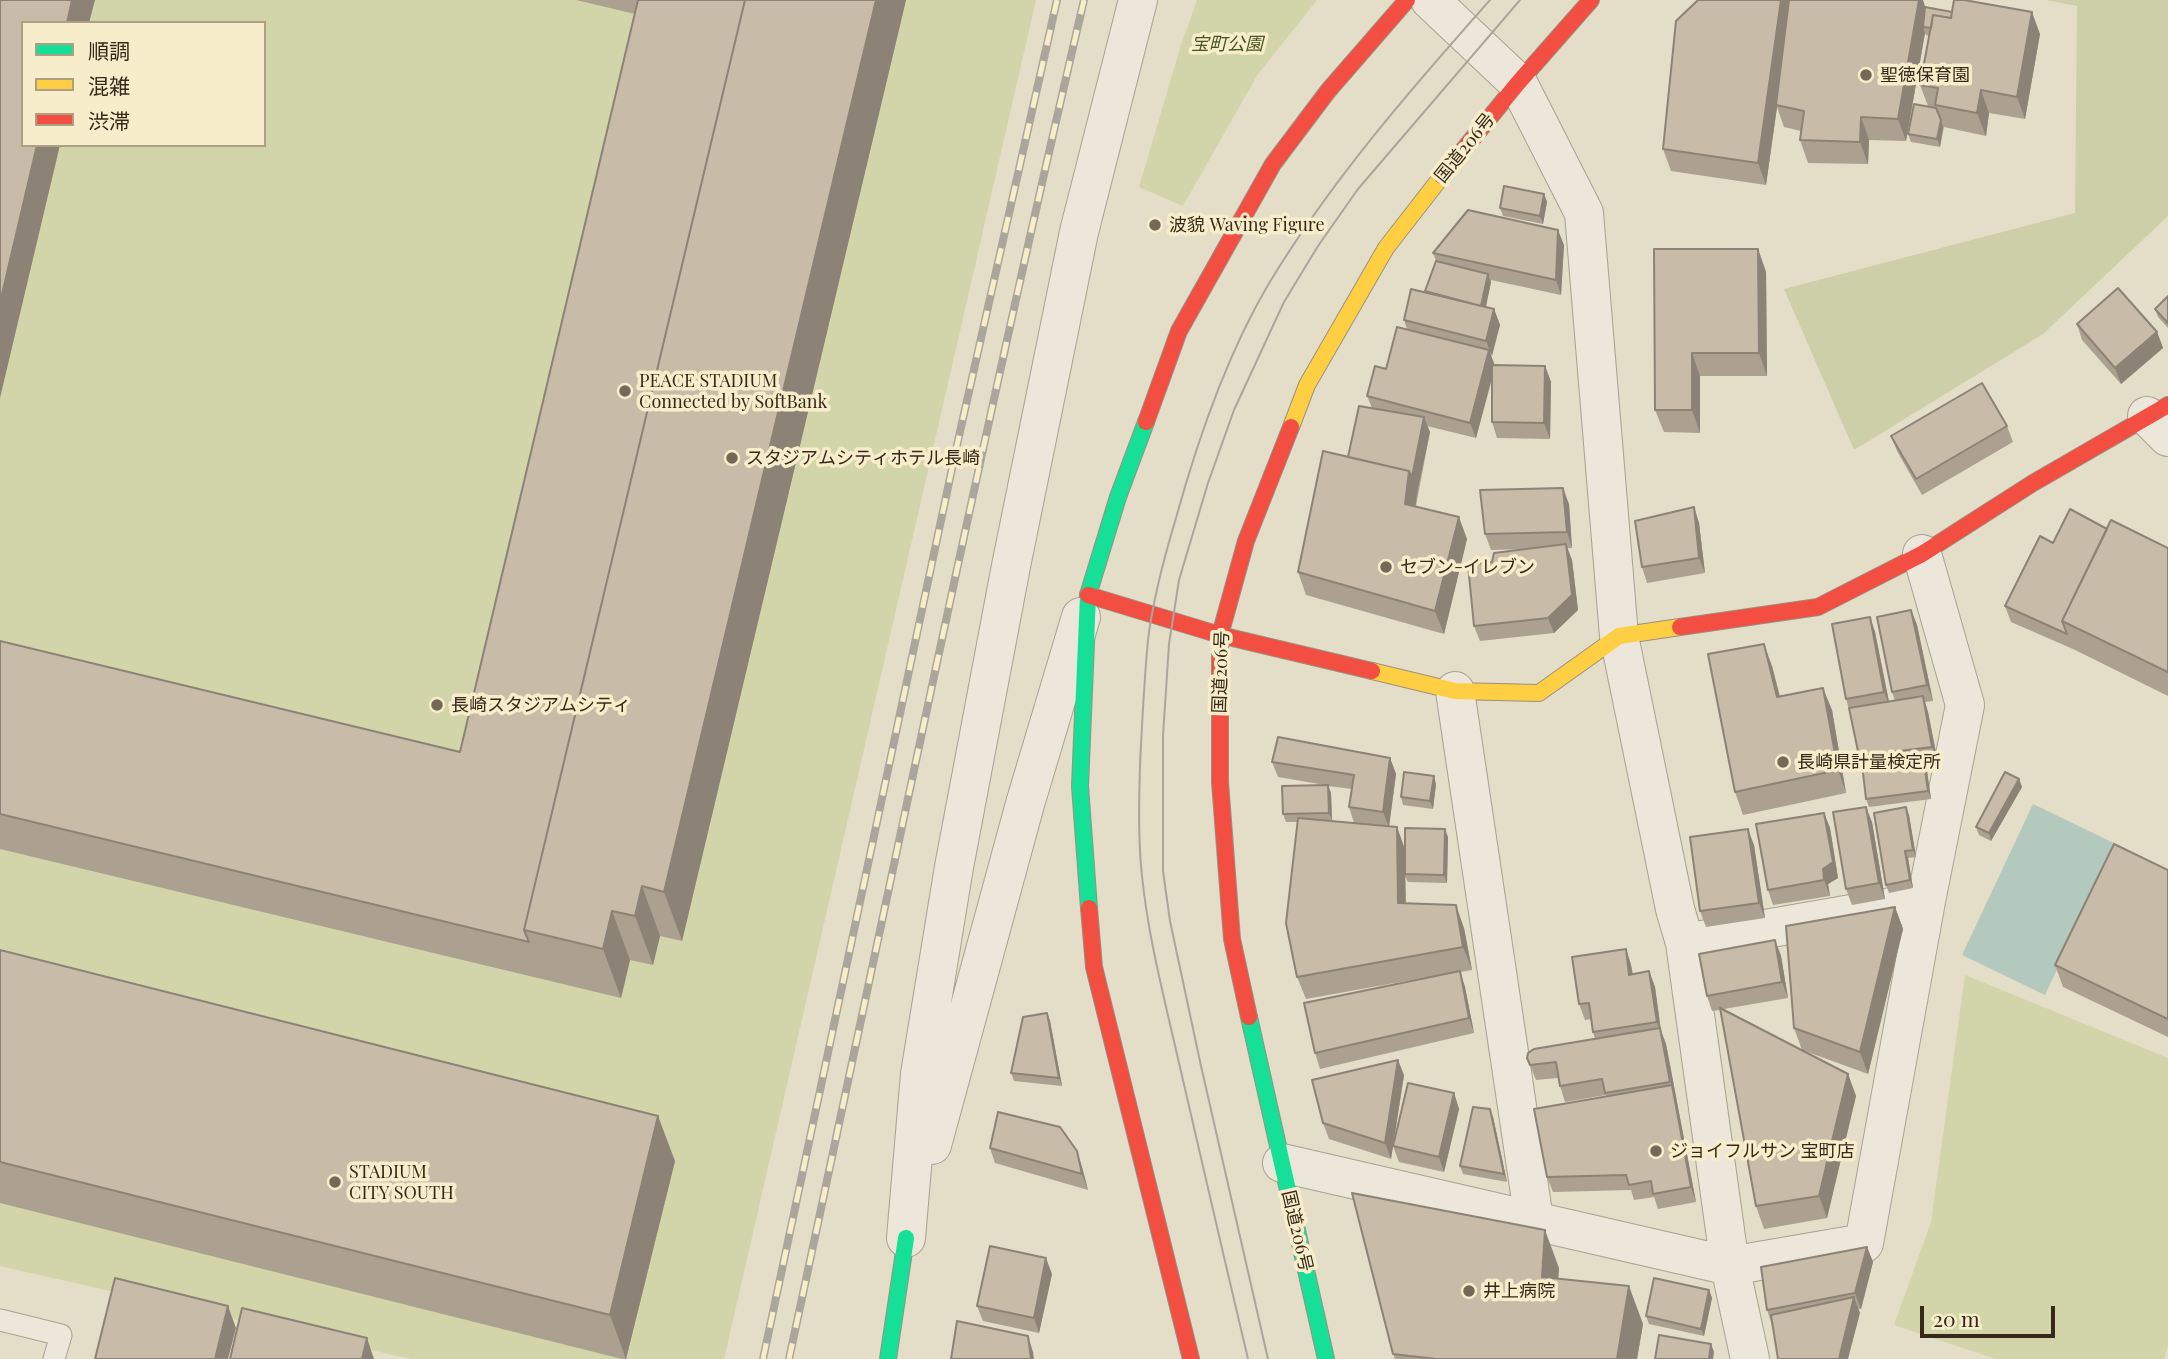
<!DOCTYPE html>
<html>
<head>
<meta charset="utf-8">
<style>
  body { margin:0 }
  #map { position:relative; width:2168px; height:1359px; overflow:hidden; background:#e4ddc8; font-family:"Playfair Display","Noto Sans JP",serif }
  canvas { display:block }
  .legend { position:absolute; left:21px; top:21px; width:245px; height:126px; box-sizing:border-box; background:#f8edcb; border:2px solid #ab9f84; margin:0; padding:9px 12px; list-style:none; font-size:21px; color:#37291a }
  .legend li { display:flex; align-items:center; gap:14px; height:35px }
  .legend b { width:35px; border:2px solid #ab9f84 }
  .scale { position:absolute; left:1920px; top:1306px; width:135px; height:32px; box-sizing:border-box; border:4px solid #37291a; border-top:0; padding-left:9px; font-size:21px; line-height:24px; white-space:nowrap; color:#37291a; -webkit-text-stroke:5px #f8edcb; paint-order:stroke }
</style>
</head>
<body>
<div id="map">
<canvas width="2168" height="1359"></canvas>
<ul class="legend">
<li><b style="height:9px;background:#16e098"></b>順調</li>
<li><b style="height:9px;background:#ffcf43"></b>混雑</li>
<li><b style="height:9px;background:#f24e42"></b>渋滞</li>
</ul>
<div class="scale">20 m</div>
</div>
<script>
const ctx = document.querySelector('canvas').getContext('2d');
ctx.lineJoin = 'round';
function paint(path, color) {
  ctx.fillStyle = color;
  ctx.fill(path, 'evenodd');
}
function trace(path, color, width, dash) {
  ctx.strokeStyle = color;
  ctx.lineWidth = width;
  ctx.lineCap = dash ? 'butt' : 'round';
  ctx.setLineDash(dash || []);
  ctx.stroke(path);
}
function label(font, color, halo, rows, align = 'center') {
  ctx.font = font + ' "Playfair Display","Noto Sans JP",serif';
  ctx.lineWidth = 7;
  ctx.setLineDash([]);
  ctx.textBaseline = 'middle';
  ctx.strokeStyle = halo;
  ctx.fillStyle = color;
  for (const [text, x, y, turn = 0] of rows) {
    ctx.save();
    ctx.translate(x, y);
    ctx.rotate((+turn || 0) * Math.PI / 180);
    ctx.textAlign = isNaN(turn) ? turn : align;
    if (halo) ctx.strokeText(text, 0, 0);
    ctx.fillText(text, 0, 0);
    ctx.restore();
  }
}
const green = new Path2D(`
  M 0,0 L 1036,0 L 724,1359 L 411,1359 L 0,1266 ZM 23,23 L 264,23 L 264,145 L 23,145 Z
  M 1197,0 L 1317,0 L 1258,74 L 1183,206 L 1139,187 L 1181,45 Z
  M 1965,975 L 2168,1058 L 2168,1346 L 2164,1359 L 1996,1359 L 1894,1325 L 1931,1222 Z`);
const cemetery = new Path2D(`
  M 2046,0 L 2168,0 L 2168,216 L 2043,334 L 1854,450 L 1784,289 L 2075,213 L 2077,6 Z`);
const water = new Path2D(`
  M 2033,804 L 2116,844 L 2045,995 L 1962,955 Z`);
const lane = new Path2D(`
  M 0,1320 L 61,1335 L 54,1359`);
const street = new Path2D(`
  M 1430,0 L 1518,83 L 1584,213 L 1619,636 L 1675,909 L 1685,943 L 1730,1266 L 1750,1359
  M 2147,416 L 2168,437
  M 1455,691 L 1534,1220
  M 1685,943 L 1926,901
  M 932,1145 L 1025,804 L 1081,617
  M 1282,1163 L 1730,1266 L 1864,1243 L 1926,901 L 1965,705 L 1922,554
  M 906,1238 L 920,1074 L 954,867 L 1011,566 L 1079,232 L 1138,0`);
const fast = new Path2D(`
  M 1089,908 L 1080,786 L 1088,595 L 1118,497 L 1146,422
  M 1249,1017 L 1326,1359
  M 888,1359 L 906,1238`);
const slow = new Path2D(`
  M 1291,427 L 1307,385 L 1386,248 L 1442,176
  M 1372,671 L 1455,691 L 1539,693 L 1619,636 L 1680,627`);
const jam = new Path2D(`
  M 1442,176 L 1518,83 L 1591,0
  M 1146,422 L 1179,331 L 1273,164 L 1328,91 L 1407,0
  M 1088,595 L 1220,635 L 1372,671
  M 1680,627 L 1818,607 L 1922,554 L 2033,483 L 2168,405
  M 1089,908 L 1094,967 L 1191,1359
  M 1249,1017 L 1232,939 L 1220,782 L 1220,635 L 1246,541 L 1291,427`);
const tram = new Path2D(`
  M 1248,1359 C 1224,1256 1199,1153 1176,1050 C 1163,993 1148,935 1142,876 C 1138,840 1139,802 1140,765 C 1142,724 1144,682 1148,640 C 1153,598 1164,558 1176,518 C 1197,442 1228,353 1268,285 C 1330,182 1410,90 1490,0
  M 1268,1359 L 1201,1066 L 1170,921 L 1163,871 L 1163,736 L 1169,644 L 1179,580 L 1208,483 L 1234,410 L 1284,302 L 1318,246 L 1358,189 L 1520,0`);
const rail = new Path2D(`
  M 763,1359 L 957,445 L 1057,0
  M 789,1359 C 886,906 979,451 1084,0`);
const wall = new Path2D(`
  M 576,0 L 906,0 L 682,941 L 660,936 L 653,965 L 630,960 L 621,998 L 0,849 L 0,641 L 460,752 L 635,14 Z
  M 1925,7 L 2040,34 L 2025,119 L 1989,113 L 1986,136 L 1944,127 L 1940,147 L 1911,142 L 1908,134 L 1928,106 L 1920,85 L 1929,36 L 1926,35 L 1925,33 L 1906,141 L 1869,140 L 1868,164 L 1808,163 L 1800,140 L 1801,131 L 1784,127 L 1777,107 L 1766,185 L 1671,171 L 1663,149 Z
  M 1544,194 L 1547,202 L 1543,224 L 1503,216 L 1500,208 Z
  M 1564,245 L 1561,295 L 1491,280 L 1491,282 L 1486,307 L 1494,309 L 1500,325 L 1491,356 L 1495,365 L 1545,366 L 1551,382 L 1550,439 L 1497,438 L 1492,422 L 1492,379 L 1476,438 L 1427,426 L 1430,432 L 1416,506 L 1467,539 L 1444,634 L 1306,595 L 1298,572 L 1348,457 L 1372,408 L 1367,396 L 1386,369 L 1407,329 L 1404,320 L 1426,292 L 1436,261 L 1433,253 Z
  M 1758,249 L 1766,272 L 1767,376 L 1700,376 L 1700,433 L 1664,432 L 1655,410 Z
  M 2168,296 L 2168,328 L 2158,317 L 2155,309 Z
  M 2077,324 L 2157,332 L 2163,348 L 2121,384 L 2082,340 Z
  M 2007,426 L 2013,442 L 1922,495 L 1897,451 L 1891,436 Z
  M 1569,504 L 1572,548 L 1567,548 L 1572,560 L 1578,610 L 1554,633 L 1480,641 L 1474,626 L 1492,562 L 1530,549 L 1491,550 L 1485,534 Z
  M 1694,507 L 1699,523 L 1705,573 L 1647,583 L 1642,567 Z
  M 2107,529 L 2168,548 L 2168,696 L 2073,649 L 2011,622 L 2005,606 L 2053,543 Z
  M 1911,610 L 1917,625 L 1933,701 L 1925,702 L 1928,712 L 1938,763 L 1926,764 L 1931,799 L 1869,807 L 1866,799 L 1862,764 L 1859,756 L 1849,709 L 1846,699 L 1870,617 L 1875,632 L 1889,702 L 1895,701 L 1892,692 Z
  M 1772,666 L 1780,696 L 1832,710 L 1846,793 L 1743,815 L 1735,792 Z
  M 1390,758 L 1396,774 L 1389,826 L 1397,827 L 1405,849 L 1448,837 L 1447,883 L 1408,882 L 1405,876 L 1406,903 L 1464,928 L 1472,970 L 1460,972 L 1465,987 L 1474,1033 L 1320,1069 L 1315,1053 L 1445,974 L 1306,999 L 1297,977 L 1297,822 L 1286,822 L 1283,814 L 1325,785 L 1278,777 L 1272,762 ZM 1328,786 L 1352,789 L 1349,807 L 1354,823 L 1371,825 L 1327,821 L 1332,821 L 1331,793 Z
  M 2019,779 L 2022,787 L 1991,841 L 1979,835 L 1976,827 Z
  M 1436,784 L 1433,809 L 1403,805 L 1401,797 Z
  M 1824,813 L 1830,828 L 1838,878 L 1828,884 L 1830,896 L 1773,905 L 1768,890 Z
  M 1909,815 L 1916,857 L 1908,858 L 1913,888 L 1889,893 L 1886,885 Z
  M 1872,822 L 1885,899 L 1852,905 L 1846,889 Z
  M 1754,845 L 1765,918 L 1706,927 L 1700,911 Z
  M 2168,870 L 2168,1037 L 2063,987 L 2055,965 Z
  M 1895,907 L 1903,929 L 1868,1074 L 1802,1050 L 1794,1028 Z
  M 1775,940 L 1781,956 L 1788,998 L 1724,1009 L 1848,1074 L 1856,1096 L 1827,1218 L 1764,1229 L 1756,1206 L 1720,1010 L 1712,1011 L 1707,996 Z
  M 1626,949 L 1631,965 L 1633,974 L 1649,971 L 1655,987 L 1661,1031 L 1666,1044 L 1696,1202 L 1658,1209 L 1654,1197 L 1634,1200 L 1631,1190 L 1553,1192 L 1547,1177 L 1606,1097 L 1606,1095 L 1565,1102 L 1560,1086 L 1558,1078 L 1536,1080 L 1527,1058 L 1595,1039 L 1593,1032 L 1591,1019 L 1585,1020 L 1579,1004 Z
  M 0,950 L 675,1161 L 626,1359 L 622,1359 L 0,1203 Z
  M 1047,1013 L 1050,1021 L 1062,1086 L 1014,1081 L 1011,1073 Z
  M 1404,1075 L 1391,1159 L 1329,1139 L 1323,1123 Z
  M 1454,1093 L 1459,1109 L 1444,1172 L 1399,1162 L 1393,1146 Z
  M 1493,1117 L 1507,1182 L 1463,1174 L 1460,1166 Z
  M 990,1148 L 1082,1167 L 1088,1190 L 995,1163 Z
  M 1867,1247 L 1873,1262 L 1861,1309 L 1858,1309 L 1860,1313 L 1772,1325 L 1767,1310 Z
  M 1559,1268 L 1558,1279 L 1643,1324 L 1637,1359 L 1395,1359 L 1393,1354 Z
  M 1052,1274 L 1039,1333 L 983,1321 L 977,1306 Z
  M 1709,1290 L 1712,1298 L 1704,1336 L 1649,1324 L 1646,1316 Z`);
const shadedWall = new Path2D(`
  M 72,0 L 95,0 L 89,23 L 67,23 Z
  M 876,0 L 906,0 L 682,941 L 664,892 Z
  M 1781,0 L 1793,0 L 1776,105 L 1777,107 L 1766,185 L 1758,163 Z
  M 1919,0 L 1923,0 L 1928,15 L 1923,27 L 1925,33 L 1906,141 L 1898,119 Z
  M 2032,12 L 2040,34 L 2025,119 L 2017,97 Z
  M 1981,90 L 1989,113 L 1986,136 L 1977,113 Z
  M 1861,117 L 1869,140 L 1868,164 L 1860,142 Z
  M 1941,120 L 1943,127 L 1940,147 L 1937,139 Z
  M 37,145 L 60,145 L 0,398 L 0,303 Z
  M 1544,194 L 1547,202 L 1543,224 L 1540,216 Z
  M 1558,230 L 1564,245 L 1561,295 L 1556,280 Z
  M 1758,249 L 1766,272 L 1767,376 L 1759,353 Z
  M 1488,274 L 1491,282 L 1484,315 L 1481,307 Z
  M 1494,309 L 1500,325 L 1492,356 L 1486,341 Z
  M 2157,332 L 2163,348 L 2121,384 L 2115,368 Z
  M 1489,350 L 1495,366 L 1476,438 L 1470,423 Z
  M 1692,353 L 1700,376 L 1700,433 L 1692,410 Z
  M 1545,366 L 1551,382 L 1550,439 L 1544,423 Z
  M 1424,417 L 1430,432 L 1417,493 L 1413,526 L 1405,504 L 1409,471 Z
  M 1563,488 L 1569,504 L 1572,548 L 1567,532 Z
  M 1694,507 L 1699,523 L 1705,573 L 1699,558 Z
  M 1459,517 L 1467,539 L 1444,634 L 1435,611 Z
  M 1566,544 L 1572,560 L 1578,610 L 1554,633 L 1548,618 Z
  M 1911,610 L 1917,625 L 1933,701 L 1927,685 Z
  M 1870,617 L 1875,632 L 1890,707 L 1884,692 Z
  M 1764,644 L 1772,666 L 1785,719 L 1777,697 Z
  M 1823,688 L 1832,710 L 1846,793 L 1838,770 Z
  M 1923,696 L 1928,712 L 1938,763 L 1932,747 Z
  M 1923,756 L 1926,764 L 1931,799 L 1928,791 Z
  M 1390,758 L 1396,774 L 1389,827 L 1383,812 Z
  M 1434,776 L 1436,784 L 1433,809 L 1430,801 Z
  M 2019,779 L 2022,787 L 1991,841 L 1989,833 Z
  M 1328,785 L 1331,793 L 1332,821 L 1329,813 Z
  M 1866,807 L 1872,822 L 1885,899 L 1879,883 Z
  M 1906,807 L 1909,815 L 1916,857 L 1913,850 Z
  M 1824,813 L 1830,828 L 1838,878 L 1828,884 L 1830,896 L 1824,880 L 1823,869 Z
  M 1397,827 L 1405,850 L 1406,925 L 1398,903 Z
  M 1445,829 L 1448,837 L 1447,883 L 1444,875 Z
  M 1748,829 L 1754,845 L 1765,918 L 1759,903 Z
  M 1905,851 L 1908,858 L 1913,888 L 1910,880 Z
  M 642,886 L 660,936 L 653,965 L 635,916 Z
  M 1456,905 L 1464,928 L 1472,970 L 1463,947 Z
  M 1895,907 L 1903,929 L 1868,1074 L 1860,1052 Z
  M 612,911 L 630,960 L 621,998 L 603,949 Z
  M 1775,940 L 1781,956 L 1788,998 L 1782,982 Z
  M 1626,949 L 1631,965 L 1635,990 L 1629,975 Z
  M 1460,971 L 1465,987 L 1474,1033 L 1469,1018 Z
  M 1649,971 L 1655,987 L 1661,1031 L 1666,1044 L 1696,1202 L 1691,1187 L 1662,1036 L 1657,1022 Z
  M 1047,1013 L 1050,1021 L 1062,1086 L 1059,1078 Z
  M 1398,1060 L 1404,1075 L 1391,1159 L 1385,1143 Z
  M 1848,1074 L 1856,1096 L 1827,1218 L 1819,1196 Z
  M 1454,1093 L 1459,1109 L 1444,1172 L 1439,1157 Z
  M 1490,1109 L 1493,1117 L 1507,1182 L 1504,1174 Z
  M 658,1116 L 675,1161 L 626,1359 L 610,1315 Z
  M 1077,1151 L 1082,1167 L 1088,1190 L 1082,1174 Z
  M 1545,1230 L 1559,1268 L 1556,1315 L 1542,1277 Z
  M 1867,1247 L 1873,1262 L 1861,1309 L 1855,1293 Z
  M 1046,1258 L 1052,1274 L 1039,1333 L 1034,1318 Z
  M 1629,1286 L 1643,1324 L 1637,1359 L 1617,1359 Z
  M 1709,1290 L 1712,1298 L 1704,1336 L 1701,1329 Z
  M 1854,1297 L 1860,1313 L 1848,1359 L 1839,1359 Z
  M 228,1306 L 236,1328 L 228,1359 L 215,1359 Z
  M 1028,1336 L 1033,1352 L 1034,1359 L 1031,1359 Z
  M 367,1338 L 374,1359 L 362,1359 Z
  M 1711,1344 L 1714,1352 L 1713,1359 L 1709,1359 Z`);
const building = new Path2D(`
  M 0,0 L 72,0 L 67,23 L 23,23 L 23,145 L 37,145 L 0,303 Z
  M 638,0 L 745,0 L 524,930 L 529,942 L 0,814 L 0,641 L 460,752 Z
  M 745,0 L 876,0 L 664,892 L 642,886 L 635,916 L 612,911 L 603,949 L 524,930 Z
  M 1698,0 L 1781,0 L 1758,163 L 1663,149 L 1676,21 Z
  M 1789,0 L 1919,0 L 1898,119 L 1861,117 L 1860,142 L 1800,140 L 1804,111 L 1776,105 Z
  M 1954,0 L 1964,0 L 2032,12 L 2017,97 L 1981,90 L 1977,113 L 1935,105 L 1938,88 L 1920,85 L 1933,15 L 1951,18 Z
  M 1925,7 L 1952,12 L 1951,18 L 1933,15 L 1931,28 L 1923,27 Z
  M 1914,104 L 1936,108 L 1941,120 L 1937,139 L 1908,134 Z
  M 1504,186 L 1544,194 L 1540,216 L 1500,208 Z
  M 1468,210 L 1558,230 L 1556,280 L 1433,253 Z
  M 1654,249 L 1758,249 L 1759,353 L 1692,353 L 1692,410 L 1655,410 Z
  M 1436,261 L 1488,274 L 1481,306 L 1425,291 Z
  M 2118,288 L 2157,332 L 2115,368 L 2077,324 Z
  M 1411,289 L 1494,309 L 1486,341 L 1404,320 Z
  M 2168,296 L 2168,323 L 2155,309 Z
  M 1397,327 L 1489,350 L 1470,423 L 1367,396 L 1375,366 L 1386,369 Z
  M 1492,365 L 1545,366 L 1544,423 L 1492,422 Z
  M 1982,383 L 2007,426 L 1916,479 L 1891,436 Z
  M 1359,406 L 1424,417 L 1412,477 L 1409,471 L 1348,457 Z
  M 1323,451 L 1409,471 L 1405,504 L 1459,517 L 1435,611 L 1298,572 Z
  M 1563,488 L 1567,532 L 1485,534 L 1480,490 Z
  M 1694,507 L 1699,558 L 1642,567 L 1635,521 Z
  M 2070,509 L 2107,529 L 2062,621 L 2067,634 L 2005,606 L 2040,536 L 2053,543 Z
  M 2111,520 L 2168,548 L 2168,672 L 2062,621 Z
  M 1566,544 L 1572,595 L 1548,618 L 1474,626 L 1468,565 L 1492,562 L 1494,553 Z
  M 1911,610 L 1927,685 L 1892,692 L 1877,617 Z
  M 1870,617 L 1884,692 L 1846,699 L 1832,624 Z
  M 1764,644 L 1777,697 L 1823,688 L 1838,770 L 1735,792 L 1708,654 Z
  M 1923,696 L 1932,747 L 1859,756 L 1849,708 Z
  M 1278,737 L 1390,758 L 1383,812 L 1349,807 L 1354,775 L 1272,762 Z
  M 1923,756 L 1928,791 L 1866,799 L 1862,764 Z
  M 1404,772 L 1434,776 L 1430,801 L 1401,797 Z
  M 2005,772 L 2019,779 L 1989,833 L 1976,827 Z
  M 1328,785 L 1329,813 L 1283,814 L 1282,786 Z
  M 1866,807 L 1879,883 L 1846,889 L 1833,812 Z
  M 1906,807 L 1913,850 L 1905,851 L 1910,880 L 1886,885 L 1874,813 Z
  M 1824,813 L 1833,862 L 1823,869 L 1824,880 L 1768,890 L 1756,824 Z
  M 1298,818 L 1397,827 L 1398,903 L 1456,905 L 1463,947 L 1297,977 L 1286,923 Z
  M 1405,828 L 1445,829 L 1444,875 L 1405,874 Z
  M 1748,829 L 1759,903 L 1700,911 L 1690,837 Z
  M 2114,844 L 2168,870 L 2168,1019 L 2055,965 Z
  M 1895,907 L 1860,1052 L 1794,1028 L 1786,926 Z
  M 1775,940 L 1782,982 L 1707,996 L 1699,954 Z
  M 1626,949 L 1629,975 L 1649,971 L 1657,1022 L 1593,1032 L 1589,1003 L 1579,1004 L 1572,957 Z
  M 0,950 L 658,1116 L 610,1315 L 0,1162 Z
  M 1460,971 L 1469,1018 L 1315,1053 L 1304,1003 Z
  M 1720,1008 L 1848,1074 L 1819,1196 L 1756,1206 Z
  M 1047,1013 L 1059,1078 L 1011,1073 L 1023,1017 Z
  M 1660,1028 L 1670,1082 L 1605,1093 L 1602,1079 L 1560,1086 L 1556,1062 L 1530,1065 L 1527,1058 L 1528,1053 L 1534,1049 Z
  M 1398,1060 L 1385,1143 L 1323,1123 L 1312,1080 Z
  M 1408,1083 L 1454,1093 L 1439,1157 L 1393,1146 Z
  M 1672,1085 L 1691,1187 L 1653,1194 L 1651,1181 L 1629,1185 L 1626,1175 L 1547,1177 L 1534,1109 Z
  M 1473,1107 L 1490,1109 L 1504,1174 L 1460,1166 Z
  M 998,1112 L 1060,1127 L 1077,1151 L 1082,1174 L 990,1148 Z
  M 1352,1193 L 1545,1230 L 1542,1277 L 1629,1286 L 1617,1359 L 1436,1359 L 1393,1354 Z
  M 990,1246 L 1046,1258 L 1034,1318 L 977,1306 Z
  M 1867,1247 L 1855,1293 L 1767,1310 L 1761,1267 Z
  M 115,1278 L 228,1306 L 215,1359 L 95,1359 Z
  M 1654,1278 L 1709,1290 L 1701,1329 L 1646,1316 Z
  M 1854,1297 L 1839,1359 L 1778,1359 L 1771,1315 Z
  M 242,1308 L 367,1338 L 362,1359 L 230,1359 Z
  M 957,1321 L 1028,1336 L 1031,1359 L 951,1359 Z
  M 1659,1335 L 1711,1344 L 1709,1359 L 1655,1359 Z`);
const markers = [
  [1866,75,7,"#746857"],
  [1155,225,7,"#746857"],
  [625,391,7,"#746857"],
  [732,458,7,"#746857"],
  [1386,567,7,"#746857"],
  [437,705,7,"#746857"],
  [1783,762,7,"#746857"],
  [1656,1151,7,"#746857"],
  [335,1182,7,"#746857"],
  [1469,1291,7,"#746857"]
];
const parkNames = [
  ["宝町公園",1227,44]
];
const poiNames = [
  ["聖徳保育園",1880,75],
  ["波貌 Waving Figure",1169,225],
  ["PEACE STADIUM",639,381],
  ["Connected by SoftBank",639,402],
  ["スタジアムシティホテル長崎",746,458],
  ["セブン-イレブン",1400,567],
  ["長崎スタジアムシティ",451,705],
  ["長崎県計量検定所",1797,762],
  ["ジョイフルサン 宝町店",1670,1151],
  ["STADIUM",349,1172],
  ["CITY SOUTH",349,1193],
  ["井上病院",1483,1291]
];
const streetNames = [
  ["国道206号",1465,148,-51],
  ["国道206号",1221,672,-88],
  ["国道206号",1297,1231,77]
];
paint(green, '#d2d5a9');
paint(cemetery, '#cdcfa9');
paint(water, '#b4c9be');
trace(lane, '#a9a192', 23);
trace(street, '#a9a192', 40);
trace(fast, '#989182', 18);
trace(slow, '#989182', 18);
trace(jam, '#989182', 18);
trace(lane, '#ece7da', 21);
trace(street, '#ece7da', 38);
trace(fast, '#16e098', 16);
trace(slow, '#ffcf43', 16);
trace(jam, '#f24e42', 16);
trace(tram, '#aba69b', 2);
trace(rail, '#aba69b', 8);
trace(rail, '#f8edcb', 5, [16]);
paint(wall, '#aca190');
paint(shadedWall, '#8c8376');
paint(building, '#c8bba8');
trace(building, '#8c8376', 2);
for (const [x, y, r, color] of markers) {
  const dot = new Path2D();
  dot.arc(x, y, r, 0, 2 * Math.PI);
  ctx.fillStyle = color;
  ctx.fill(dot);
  trace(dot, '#f8edcb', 2.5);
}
label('italic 18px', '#45551f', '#f8edcb', parkNames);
label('18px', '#37291a', '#f8edcb', poiNames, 'left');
label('18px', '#37291a', '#f8edcb', streetNames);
</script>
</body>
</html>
